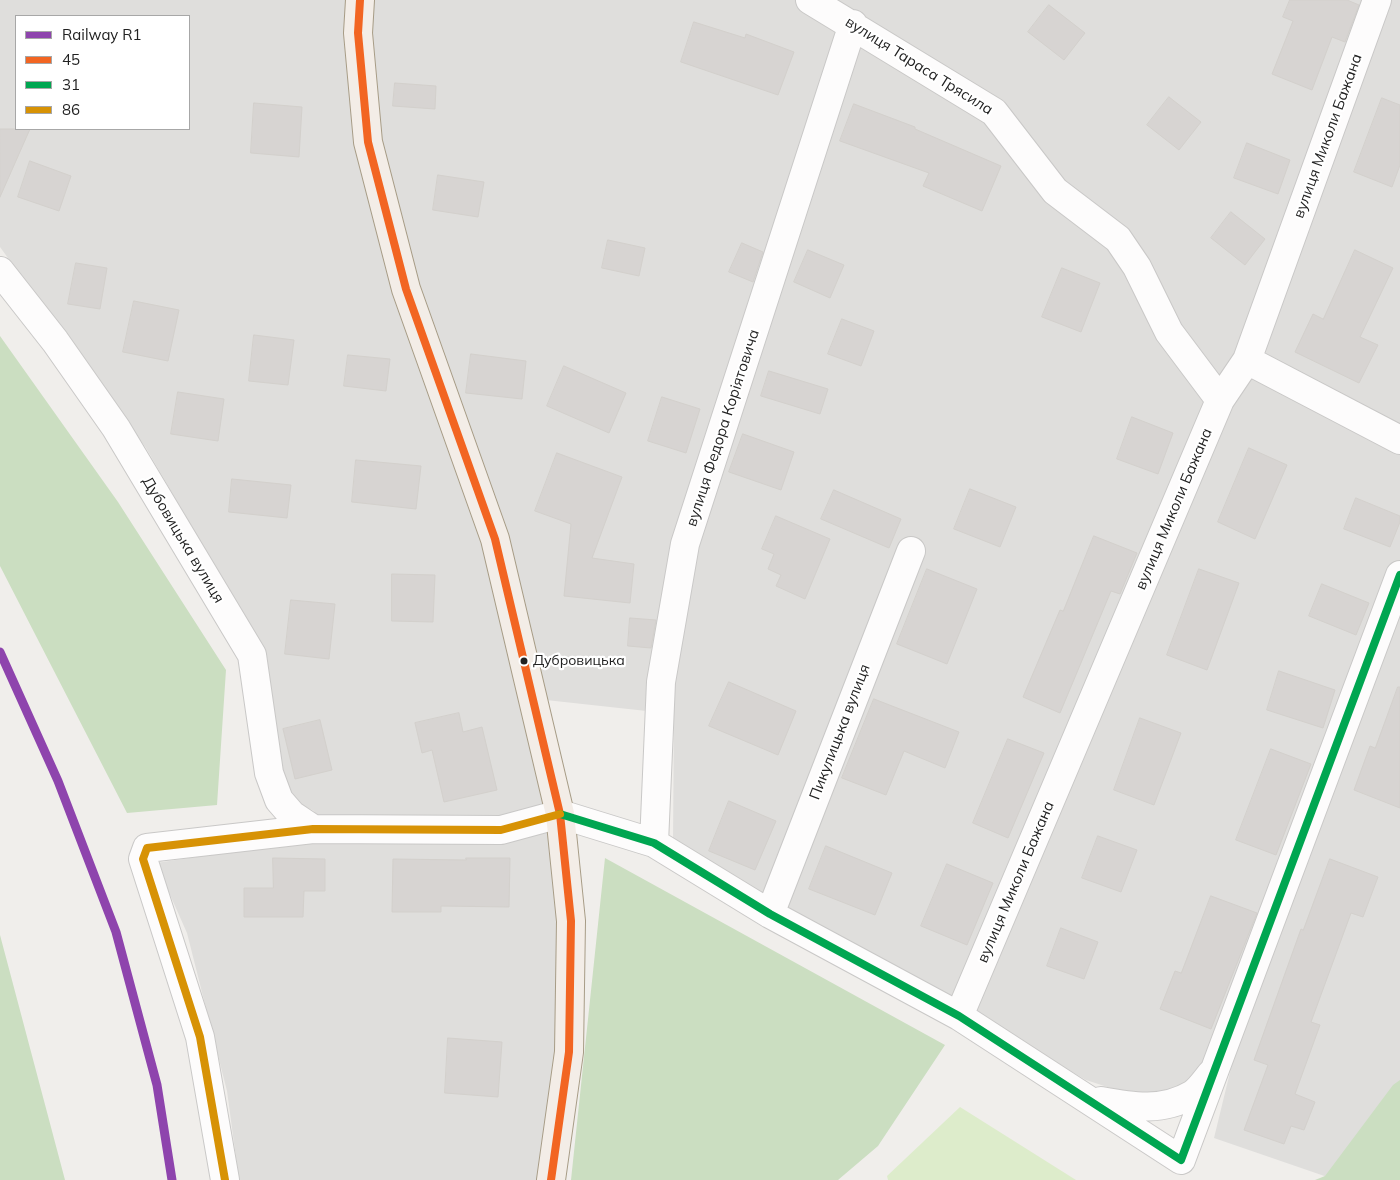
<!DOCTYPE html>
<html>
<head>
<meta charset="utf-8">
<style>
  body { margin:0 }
  #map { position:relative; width:1400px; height:1180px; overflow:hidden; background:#f0eeeb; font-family:Mulish,sans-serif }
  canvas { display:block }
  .legend { position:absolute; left:15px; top:15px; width:175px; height:115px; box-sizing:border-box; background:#fff; border:1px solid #a7a7a7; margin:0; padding:6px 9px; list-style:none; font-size:15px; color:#222 }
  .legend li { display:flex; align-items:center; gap:10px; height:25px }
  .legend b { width:25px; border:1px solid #a7a7a7 }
</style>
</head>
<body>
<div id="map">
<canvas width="1400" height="1180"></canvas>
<ul class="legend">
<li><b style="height:6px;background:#8e44ad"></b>Railway R1</li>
<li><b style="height:6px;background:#f26522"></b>45</li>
<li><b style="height:6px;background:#00a651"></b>31</li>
<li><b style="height:6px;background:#d79205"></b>86</li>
</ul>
</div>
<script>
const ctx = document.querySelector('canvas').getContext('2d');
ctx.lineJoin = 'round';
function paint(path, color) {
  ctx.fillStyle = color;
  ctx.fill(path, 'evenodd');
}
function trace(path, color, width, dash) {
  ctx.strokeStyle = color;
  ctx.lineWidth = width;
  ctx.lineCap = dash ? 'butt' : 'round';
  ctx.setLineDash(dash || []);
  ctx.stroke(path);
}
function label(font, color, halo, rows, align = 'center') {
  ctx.font = font + ' Mulish,sans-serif';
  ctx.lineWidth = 4.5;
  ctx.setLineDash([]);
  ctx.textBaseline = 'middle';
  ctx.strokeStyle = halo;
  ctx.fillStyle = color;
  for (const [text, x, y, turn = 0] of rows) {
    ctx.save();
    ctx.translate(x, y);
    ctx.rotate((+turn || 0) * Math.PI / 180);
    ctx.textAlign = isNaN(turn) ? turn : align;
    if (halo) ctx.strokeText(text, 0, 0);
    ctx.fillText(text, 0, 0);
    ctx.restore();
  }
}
const residential = new Path2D(`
  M 0,0 L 351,0 L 349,21 L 498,587 L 554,852 L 563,1003 L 543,1180 L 239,1180 L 227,1091 L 187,933 L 156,863 L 323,838 L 314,811 L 294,801 L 276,756 L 267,656 L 146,448 L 0,247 ZM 16,16 L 189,16 L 189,129 L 16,129 Z
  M 369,0 L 1400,0 L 1400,1180 L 1336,1180 L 1214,1138 L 1232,1064 L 1207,1061 L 1180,1087 L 1135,1096 L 1086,1080 L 673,841 L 674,714 L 546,700 L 415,286 L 374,137 Z`);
const grass = new Path2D(`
  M 960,1107 L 1076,1180 L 888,1180 L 887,1176 Z`);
const forest = new Path2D(`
  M 0,336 L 118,502 L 226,670 L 217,805 L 127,813 L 0,566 Z
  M 605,858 L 945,1045 L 878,1146 L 838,1180 L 571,1180 Z
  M 0,935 L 65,1180 L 0,1180 Z
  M 1400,1080 L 1400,1180 L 1315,1180 L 1325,1176 L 1393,1085 Z`);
const building = new Path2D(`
  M 1290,0 L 1347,0 L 1359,5 L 1345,42 L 1332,37 L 1312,90 L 1272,74 L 1293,21 L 1283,17 Z
  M 1049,5 L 1085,33 L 1064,60 L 1028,32 Z
  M 694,22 L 745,38 L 746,34 L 794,52 L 778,95 L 681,62 Z
  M 395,83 L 436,86 L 435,109 L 393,106 Z
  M 1169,97 L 1201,122 L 1179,150 L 1147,125 Z
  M 1382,98 L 1400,105 L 1400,165 L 1392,187 L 1354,172 Z
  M 254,103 L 302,107 L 299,157 L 251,153 Z
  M 854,104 L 915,127 L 915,129 L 1001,166 L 982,211 L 923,186 L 929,173 L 840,141 Z
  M 0,129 L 30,129 L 0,197 Z
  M 1247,143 L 1290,160 L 1278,194 L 1234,178 Z
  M 30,161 L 71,176 L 59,211 L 18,197 Z
  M 438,175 L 484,182 L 478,217 L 433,210 Z
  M 1231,212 L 1265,239 L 1245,265 L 1211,238 Z
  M 608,240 L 645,248 L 639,276 L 602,268 Z
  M 742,243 L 763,252 L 753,282 L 729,272 Z
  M 808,250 L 844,265 L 830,298 L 794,282 Z
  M 1355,250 L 1393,268 L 1360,337 L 1378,345 L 1359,383 L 1295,352 L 1313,314 L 1323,319 Z
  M 76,263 L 107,268 L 100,309 L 68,304 Z
  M 1062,268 L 1100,283 L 1081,332 L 1042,317 Z
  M 134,301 L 179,310 L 168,361 L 123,352 Z
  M 842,319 L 874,331 L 861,366 L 828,354 Z
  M 254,335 L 294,340 L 288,385 L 249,381 Z
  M 471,354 L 526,361 L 522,399 L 466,393 Z
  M 348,355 L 390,359 L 386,391 L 344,386 Z
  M 564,366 L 626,393 L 609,433 L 547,406 Z
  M 769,371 L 828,389 L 820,414 L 761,396 Z
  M 178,392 L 224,399 L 218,441 L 171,434 Z
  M 662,397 L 700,409 L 686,453 L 648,441 Z
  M 1132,417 L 1173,433 L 1158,474 L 1117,459 Z
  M 743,434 L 794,452 L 781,490 L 729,472 Z
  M 1249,448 L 1287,465 L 1255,539 L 1218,522 Z
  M 557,453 L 622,477 L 592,558 L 634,564 L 630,603 L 564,596 L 571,524 L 535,511 Z
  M 356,460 L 421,466 L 416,509 L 352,502 Z
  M 232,479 L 291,485 L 287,518 L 229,512 Z
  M 970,489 L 1016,507 L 1000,547 L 954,529 Z
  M 834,490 L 901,519 L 889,548 L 821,519 Z
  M 1356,498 L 1400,516 L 1400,522 L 1390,547 L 1344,529 Z
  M 776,516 L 830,539 L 805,599 L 776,586 L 781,575 L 768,569 L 774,554 L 762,549 Z
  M 1094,536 L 1137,553 L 1120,594 L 1111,591 L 1060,713 L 1023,697 L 1060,610 L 1063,611 Z
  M 927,569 L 977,589 L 947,664 L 897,644 Z
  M 1199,569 L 1239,583 L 1207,670 L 1167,655 Z
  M 392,574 L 435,575 L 433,622 L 392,621 Z
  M 1322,584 L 1369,603 L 1356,635 L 1309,616 Z
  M 291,600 L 335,604 L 329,659 L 285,654 Z
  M 630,618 L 656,620 L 651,648 L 628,646 Z
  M 1279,671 L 1335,690 L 1323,728 L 1267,710 Z
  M 729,682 L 796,711 L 778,755 L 709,726 Z
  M 1398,687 L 1400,687 L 1400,808 L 1354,790 L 1370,746 L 1375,748 Z
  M 874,699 L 959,732 L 945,768 L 904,751 L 886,795 L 842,778 Z
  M 459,713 L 463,732 L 482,727 L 497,790 L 444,802 L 432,750 L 422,753 L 415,723 Z
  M 1140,718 L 1181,733 L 1154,805 L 1114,790 Z
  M 320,720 L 332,770 L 295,779 L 283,729 Z
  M 1008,739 L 1044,753 L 1008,838 L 973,823 Z
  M 1271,749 L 1311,764 L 1276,855 L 1236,840 Z
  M 729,801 L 776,821 L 755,870 L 709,851 Z
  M 1098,836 L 1137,850 L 1121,892 L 1082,878 Z
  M 826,846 L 892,873 L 875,915 L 809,889 Z
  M 273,858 L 325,859 L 325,891 L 304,891 L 303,917 L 244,917 L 244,888 L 273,888 Z
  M 466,858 L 510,858 L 509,907 L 441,906 L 441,912 L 392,912 L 393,859 L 466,860 Z
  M 1330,859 L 1378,877 L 1363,917 L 1351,913 L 1311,1022 L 1320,1025 L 1295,1094 L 1315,1102 L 1304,1130 L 1291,1126 L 1284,1144 L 1244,1130 L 1268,1065 L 1254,1060 L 1301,929 L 1303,930 Z
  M 947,864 L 993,883 L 967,945 L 921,926 Z
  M 1211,896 L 1257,913 L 1211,1029 L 1160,1009 L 1175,971 L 1181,973 Z
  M 1061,928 L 1098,942 L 1084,979 L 1047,966 Z
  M 448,1038 L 502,1042 L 498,1097 L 445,1093 Z`);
const minor = new Path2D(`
  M 810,0 L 994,112 L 1055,191 L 1118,239 L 1137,267 L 1169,332 L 1220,400
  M 0,271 L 55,341 L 116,428 L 252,655 L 269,773 L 279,800 L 292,815 L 313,829
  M 1247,360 L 1400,440
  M 654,843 L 661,682 L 685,544 L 853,24
  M 770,914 L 911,551
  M 959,1016 L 1220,400 L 1247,360 L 1377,0
  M 1101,1101 C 1133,1107 1163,1112 1193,1094 C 1200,1089 1206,1080 1211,1074
  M 225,1180 L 200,1037 L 143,859 L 147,848 L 313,829 L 501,830 L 560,814 L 654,843 L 770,914 L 959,1016 L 1181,1160 L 1400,575`);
const major = new Path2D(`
  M 360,0 L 358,33 L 368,142 L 406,289 L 495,539 L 560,814 L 571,921 L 569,1052 L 551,1180`);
const bus1 = new Path2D(`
  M 360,0 L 358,33 L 368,142 L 406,289 L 495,539 L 560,814 L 571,921 L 569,1052 L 551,1180`);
const bus2 = new Path2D(`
  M 560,814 L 654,843 L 770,914 L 959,1016 L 1181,1160 L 1400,575`);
const bus3 = new Path2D(`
  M 225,1180 L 200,1037 L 143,859 L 147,848 L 313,829 L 501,830 L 560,814`);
const rail1 = new Path2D(`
  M 0,652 L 58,781 L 116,932 L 157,1085 L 172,1180`);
const markers = [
  [524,661,4.5,"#222"]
];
const busNames = [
  ["Дубровицька",533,661]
];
const streetNames = [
  ["вулиця Тараса Трясила",919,66,32],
  ["вулиця Миколи Бажана",1328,136,-70],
  ["вулиця Федора Коріятовича",723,428,-72],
  ["вулиця Миколи Бажана",1174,509,-67],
  ["Дубовицька вулиця",183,540,59],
  ["Пикулицька вулиця",840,732,-69],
  ["вулиця Миколи Бажана",1016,882,-67]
];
paint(residential, '#dfdedc');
paint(grass, '#ddeccb');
paint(forest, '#cbdec1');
paint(building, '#d7d4d2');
trace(building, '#d3d0cc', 1);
trace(minor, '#c9c8c7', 30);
trace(major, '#a79c86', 30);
trace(minor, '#fdfcfc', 28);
trace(major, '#f3ede7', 28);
trace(bus1, '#f26522', 8);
trace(bus2, '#00a651', 8);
trace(bus3, '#d79205', 8);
trace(rail1, '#8e44ad', 9);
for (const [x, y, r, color] of markers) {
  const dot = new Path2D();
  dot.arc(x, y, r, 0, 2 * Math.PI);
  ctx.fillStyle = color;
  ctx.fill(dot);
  trace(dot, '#fff', 2);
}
label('14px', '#222', '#fff', busNames, 'left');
label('15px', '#222', '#fff', streetNames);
</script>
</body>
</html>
